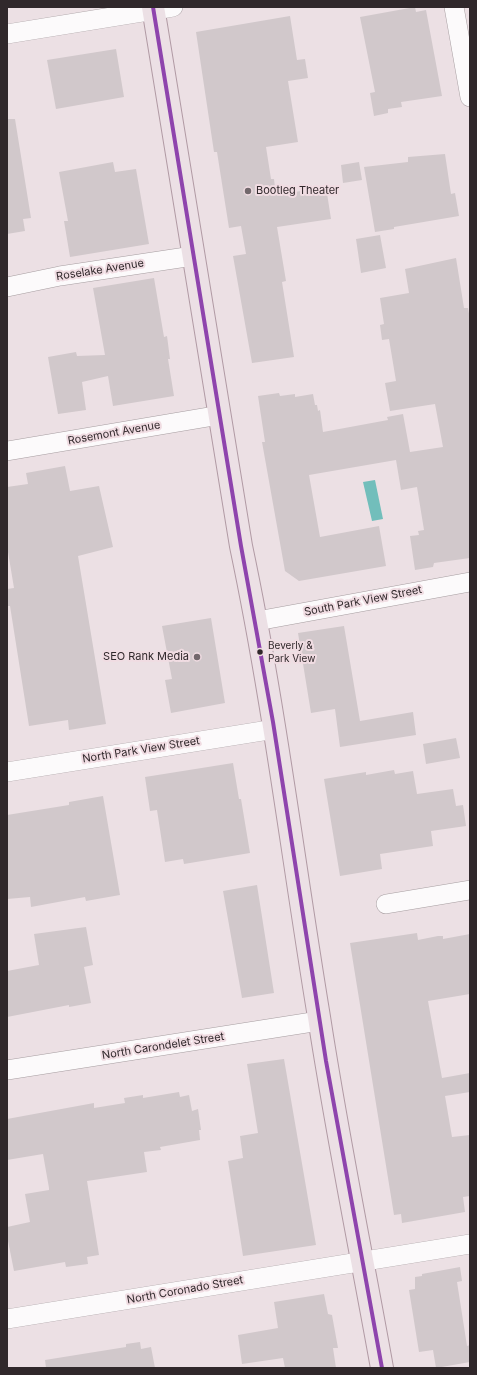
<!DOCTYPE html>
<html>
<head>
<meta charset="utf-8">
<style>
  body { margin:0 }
  #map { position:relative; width:477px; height:1375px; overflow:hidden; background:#ece0e4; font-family:Inter,sans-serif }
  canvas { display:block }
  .frame { position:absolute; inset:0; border:8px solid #30282b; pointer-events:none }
</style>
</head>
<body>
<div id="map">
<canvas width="477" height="1375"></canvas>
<div class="frame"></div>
</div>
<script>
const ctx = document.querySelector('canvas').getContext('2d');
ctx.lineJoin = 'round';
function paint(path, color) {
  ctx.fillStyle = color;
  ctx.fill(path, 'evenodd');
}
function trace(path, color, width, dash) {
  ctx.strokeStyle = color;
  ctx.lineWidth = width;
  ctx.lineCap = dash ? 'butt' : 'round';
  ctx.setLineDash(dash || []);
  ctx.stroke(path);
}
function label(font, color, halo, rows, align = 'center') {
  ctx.font = font + ' Inter,sans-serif';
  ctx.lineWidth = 4;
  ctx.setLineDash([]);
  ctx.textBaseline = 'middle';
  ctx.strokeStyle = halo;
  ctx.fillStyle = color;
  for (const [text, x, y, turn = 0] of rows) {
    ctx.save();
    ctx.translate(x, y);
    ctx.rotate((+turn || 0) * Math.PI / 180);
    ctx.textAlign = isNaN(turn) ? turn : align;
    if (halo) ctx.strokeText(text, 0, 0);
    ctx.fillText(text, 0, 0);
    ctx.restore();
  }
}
const water = new Path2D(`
  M 375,480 L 383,519 L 372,521 L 363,482 Z`);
const building = new Path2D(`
  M 415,7 L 416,12 L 426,10 L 442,96 L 401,102 L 402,107 L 388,109 L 388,113 L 374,116 L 370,93 L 375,92 L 360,17 Z
  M 290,16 L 297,60 L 305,59 L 308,78 L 288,81 L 298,142 L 266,147 L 271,179 L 274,179 L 276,195 L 326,187 L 331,219 L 277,227 L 286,281 L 282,282 L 294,357 L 252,363 L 233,256 L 246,254 L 241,226 L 229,228 L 217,152 L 214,152 L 196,32 Z
  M 116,49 L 124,97 L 56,109 L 47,60 Z
  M 7,119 L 15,119 L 31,218 L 23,219 L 25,231 L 7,234 Z
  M 445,154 L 451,194 L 455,193 L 459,216 L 394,227 L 394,229 L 375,232 L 364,167 L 408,162 L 408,157 Z
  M 113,162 L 115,172 L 136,169 L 149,244 L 70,257 L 64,221 L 68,221 L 59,172 Z
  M 359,162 L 362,180 L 343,183 L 341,165 Z
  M 380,235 L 386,268 L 361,273 L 356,239 Z
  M 456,258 L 464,308 L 468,308 L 470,319 L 470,558 L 434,563 L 433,567 L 415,570 L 410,536 L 419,535 L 418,531 L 424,530 L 417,487 L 401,490 L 396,460 L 309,475 L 320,537 L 379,526 L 386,566 L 299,581 L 285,571 L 262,442 L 265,442 L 258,396 L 279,393 L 280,396 L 295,394 L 295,397 L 313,394 L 315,405 L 317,405 L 318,411 L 320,410 L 323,432 L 388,420 L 387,417 L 403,414 L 410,452 L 443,447 L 435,404 L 390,411 L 385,383 L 396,381 L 389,339 L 382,340 L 380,325 L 384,324 L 380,298 L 409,293 L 405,269 Z
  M 154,278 L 164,337 L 167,336 L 170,359 L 168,359 L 174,396 L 113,406 L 108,376 L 82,382 L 86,410 L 58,414 L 48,357 L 76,352 L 77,356 L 105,355 L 93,288 Z
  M 65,466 L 70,491 L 99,486 L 113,547 L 78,556 L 106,724 L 69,730 L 68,720 L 29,726 L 10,606 L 7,606 L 7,589 L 14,588 L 7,546 L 7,487 L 28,484 L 26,473 Z
  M 211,618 L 225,703 L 171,713 L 165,680 L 172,679 L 162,626 Z
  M 344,626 L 360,721 L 413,712 L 416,735 L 340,747 L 335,709 L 311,713 L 298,633 Z
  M 456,738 L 460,758 L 426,764 L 423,744 Z
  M 233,763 L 239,799 L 241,799 L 250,853 L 184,864 L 183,859 L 165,862 L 157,810 L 150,811 L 145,777 Z
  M 394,770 L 395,774 L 413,771 L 417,794 L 453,789 L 456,806 L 463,805 L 466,826 L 431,831 L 433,846 L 380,854 L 382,869 L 340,876 L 324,779 L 366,772 L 366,775 Z
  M 103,796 L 120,895 L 86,901 L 85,897 L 31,907 L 30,897 L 7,899 L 7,815 L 69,805 L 69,802 Z
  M 257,885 L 274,993 L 242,998 L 223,891 Z
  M 86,927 L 93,965 L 84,967 L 91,1003 L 69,1007 L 69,1005 L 7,1017 L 7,971 L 39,965 L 34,934 Z
  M 417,933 L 418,940 L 438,936 L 443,936 L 443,939 L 470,934 L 470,994 L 428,1001 L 442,1078 L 470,1073 L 470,1092 L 445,1096 L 452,1137 L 470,1135 L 470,1196 L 463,1197 L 465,1212 L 402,1223 L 401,1214 L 394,1215 L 350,943 Z
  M 284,1059 L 316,1245 L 243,1256 L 228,1161 L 243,1158 L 240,1136 L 258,1133 L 247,1064 Z
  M 179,1092 L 180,1097 L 189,1095 L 192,1111 L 198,1109 L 201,1130 L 199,1130 L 200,1140 L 160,1147 L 161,1150 L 144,1152 L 147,1172 L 87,1181 L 99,1255 L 87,1257 L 88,1264 L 66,1267 L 65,1262 L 14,1271 L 7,1236 L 7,1227 L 30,1222 L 25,1194 L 49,1190 L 49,1188 L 43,1154 L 7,1160 L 7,1119 L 94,1103 L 94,1108 L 125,1103 L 124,1098 L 143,1095 L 143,1098 Z
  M 460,1267 L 462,1281 L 457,1282 L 467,1346 L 470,1345 L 470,1362 L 436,1368 L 433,1350 L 419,1352 L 409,1290 L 415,1289 L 415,1277 L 422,1276 L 422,1274 Z
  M 324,1294 L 328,1314 L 332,1315 L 338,1348 L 333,1348 L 336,1368 L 285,1368 L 283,1358 L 242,1364 L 238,1335 L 278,1328 L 274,1302 Z
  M 140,1342 L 141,1349 L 151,1347 L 155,1368 L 46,1368 L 45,1360 L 126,1347 L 126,1344 Z`);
const minor = new Path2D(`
  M 454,7 L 470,97
  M 7,34 L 173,7
  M 7,287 L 60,276 L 193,256
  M 7,451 L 220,415
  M 257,621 L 470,582
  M 7,772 L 275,729
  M 386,904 L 470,890
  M 7,1070 L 319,1021
  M 7,1319 L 470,1244`);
const major = new Path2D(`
  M 153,7 L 241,546 C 274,702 293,860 319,1017 C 337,1135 361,1251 382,1368`);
const bus1 = new Path2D(`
  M 153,7 L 241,546 L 273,722 L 326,1061 L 382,1368`);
const markers = [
  [248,191,4,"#72686c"],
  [260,652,3.5,"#30282b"],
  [197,657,4,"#72686c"]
];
const busNames = [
  ["Beverly &",268,646],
  ["Park View",268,659]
];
const poiNames = [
  ["Bootleg Theater",256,191],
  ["SEO Rank Media",189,657,"right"]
];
const streetNames = [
  ["Roselake Avenue",100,270,-9],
  ["Rosemont Avenue",114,433,-10],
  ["South Park View Street",363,601,-11],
  ["North Park View Street",141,750,-9],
  ["North Carondelet Street",163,1046,-9],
  ["North Coronado Street",185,1290,-10]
];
paint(water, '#72bebb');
paint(building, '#d1c8cb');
trace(minor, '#a69da0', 20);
trace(major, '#b19aa4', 24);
trace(minor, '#fcfafb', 19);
trace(major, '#ece0e5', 22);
trace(bus1, '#8e44ad', 4);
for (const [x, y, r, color] of markers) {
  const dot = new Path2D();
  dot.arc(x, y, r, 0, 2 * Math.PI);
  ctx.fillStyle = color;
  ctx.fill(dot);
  trace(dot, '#f0dce2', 1.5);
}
label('10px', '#30282b', '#f0dce2', busNames, 'left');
label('11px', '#30282b', '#f0dce2', poiNames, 'left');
label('11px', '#30282b', '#f0dce2', streetNames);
</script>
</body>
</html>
